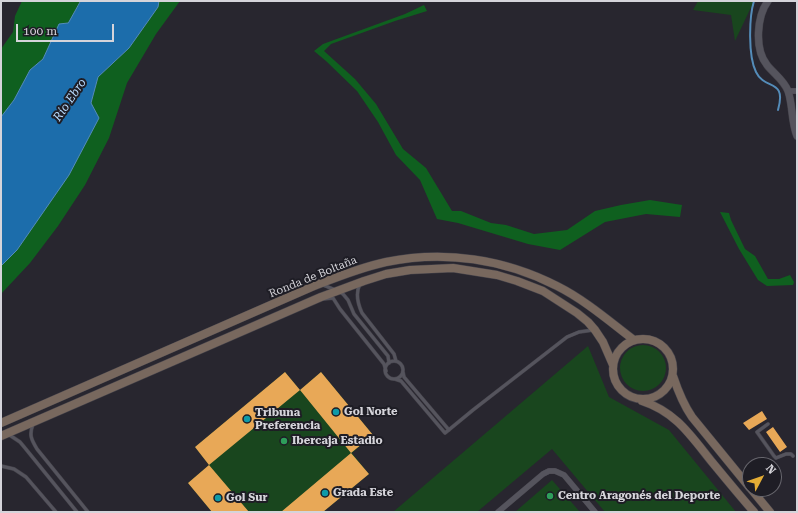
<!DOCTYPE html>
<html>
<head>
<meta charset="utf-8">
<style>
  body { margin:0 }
  #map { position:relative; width:798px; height:513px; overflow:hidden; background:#28262f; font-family:"Roboto Serif",serif }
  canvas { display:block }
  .frame { position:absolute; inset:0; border:2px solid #d5d4da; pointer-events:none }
  .north { position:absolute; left:742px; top:457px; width:40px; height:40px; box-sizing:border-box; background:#1e1d25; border:1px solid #67666d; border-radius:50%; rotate:49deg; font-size:11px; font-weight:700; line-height:16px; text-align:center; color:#d5d4da }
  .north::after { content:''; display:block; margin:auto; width:14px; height:18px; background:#e4ad35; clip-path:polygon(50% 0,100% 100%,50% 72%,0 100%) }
  .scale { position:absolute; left:16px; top:24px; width:98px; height:18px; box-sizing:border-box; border:2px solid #d5d4da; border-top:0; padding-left:5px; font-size:12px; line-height:14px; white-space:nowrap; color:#d5d4da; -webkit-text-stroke:3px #1e1d25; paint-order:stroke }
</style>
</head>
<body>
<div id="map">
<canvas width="798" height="513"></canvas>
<div class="frame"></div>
<div class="north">N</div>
<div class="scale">100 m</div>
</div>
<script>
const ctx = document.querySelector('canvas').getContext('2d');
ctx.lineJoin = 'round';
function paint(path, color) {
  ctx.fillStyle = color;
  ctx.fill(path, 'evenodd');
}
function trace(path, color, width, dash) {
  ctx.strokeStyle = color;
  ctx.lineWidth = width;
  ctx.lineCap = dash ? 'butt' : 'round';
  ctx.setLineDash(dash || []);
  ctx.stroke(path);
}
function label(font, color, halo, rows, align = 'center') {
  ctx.font = font + ' "Roboto Serif",serif';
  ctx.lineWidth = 4;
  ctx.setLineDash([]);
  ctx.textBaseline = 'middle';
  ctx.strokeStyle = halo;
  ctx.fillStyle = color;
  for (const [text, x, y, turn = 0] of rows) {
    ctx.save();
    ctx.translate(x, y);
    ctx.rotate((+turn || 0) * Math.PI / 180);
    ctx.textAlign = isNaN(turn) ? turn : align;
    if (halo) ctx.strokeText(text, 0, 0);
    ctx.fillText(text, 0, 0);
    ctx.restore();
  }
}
const green = new Path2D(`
  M 698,1 L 754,1 L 735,41 L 731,15 L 693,10 Z
  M620 368a23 23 0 1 1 46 0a23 23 0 1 1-46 0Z
  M 588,346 L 609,397 L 669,430 L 736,512 L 605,512 L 552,449 L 477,512 L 393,512 Z
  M 285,372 L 300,390 L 321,372 L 373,435 L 352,453 L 369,474 L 323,512 L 212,512 L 188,483 L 209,465 L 195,447 Z
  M 552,480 L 580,512 L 515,512 Z`);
const forest = new Path2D(`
  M 22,1 L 81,1 L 68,23 L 59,25 L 43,59 L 30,70 L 14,100 L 1,117 L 1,49 L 13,32 L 15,16 Z
  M 159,1 L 180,1 L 156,34 L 127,83 L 109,138 L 85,185 L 58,226 L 30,263 L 1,294 L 1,266 L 17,250 L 31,229 L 91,103 L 98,77 L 129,48 L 158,7 Z
  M 424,5 L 427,11 L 395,21 L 331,44 L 324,51 L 355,79 L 376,104 L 403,149 L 426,168 L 452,211 L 461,211 L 491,223 L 506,225 L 534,234 L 567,230 L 595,211 L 621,205 L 650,200 L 682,205 L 680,217 L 646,214 L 605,222 L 560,250 L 528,244 L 458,223 L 437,219 L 420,180 L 396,155 L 378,122 L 357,91 L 326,61 L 314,51 L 323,44 L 405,14 Z
  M 720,212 L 729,213 L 731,220 L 745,249 L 755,256 L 768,279 L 779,279 L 790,275 L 794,282 L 793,285 L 767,286 L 758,280 L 739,249 Z`);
const water = new Path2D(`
  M 81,1 L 159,1 L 158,7 L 129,48 L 98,77 L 91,103 L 99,118 L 69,175 L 17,250 L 1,266 L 1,117 L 14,100 L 30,70 L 43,59 L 59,24 L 68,23 Z`);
const stream = new Path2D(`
  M 754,1 C 749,17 748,56 756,72 C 765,91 787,78 778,110`);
const building = new Path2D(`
  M 285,372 L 300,390 L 209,465 L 195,447 Z
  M 321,372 L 373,435 L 351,453 L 300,390 Z
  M 762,411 L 767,419 L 749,430 L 743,423 Z
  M 773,427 L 787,447 L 780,452 L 766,432 Z
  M 351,453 L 369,474 L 323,512 L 281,512 Z
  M 209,465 L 249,512 L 212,512 L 188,483 Z`);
const service = new Path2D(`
  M 360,284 C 355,293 358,304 362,313 L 394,354 L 396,361
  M 323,285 L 338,291 L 343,294 L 348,300 L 354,314 L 388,356 L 389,363
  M 323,299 L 333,298 L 340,309 L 384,364 L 386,371
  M385 370a9 9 0 1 1 18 0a9 9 0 1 1-18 0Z
  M 403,372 L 404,377 L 449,430
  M 395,379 L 401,381 L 445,433 L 473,410 L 567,337 L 579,332 L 593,330
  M 33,424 C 29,435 31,439 37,449 L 88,512
  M 768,424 L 757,432 L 774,456 L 776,458 L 786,454 L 791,454 L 793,456
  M 8,434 L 20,442 L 25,448 L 77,512
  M 1,466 L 14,469 L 26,477 L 56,512`);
const minor = new Path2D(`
  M 788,91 L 797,91
  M 498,512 L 543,474 L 549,471 L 555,471 L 564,475 L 595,512`);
const tertiary = new Path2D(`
  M 768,1 C 757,16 754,49 767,65 C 773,73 784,80 788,91 C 793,105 791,121 797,136`);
const secondary = new Path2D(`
  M613 369a30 30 0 1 1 60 0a30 30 0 1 1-60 0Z
  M 673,376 C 678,391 683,404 692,417 L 750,488
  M 642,401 C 676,412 691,436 712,462 C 726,479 740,496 754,512
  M 1,423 L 314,286 C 337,277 362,267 386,262 C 445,250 504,259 557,286 C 585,300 609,321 634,340
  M 1,436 L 321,297 L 364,281 L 386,274 L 410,270 L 453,268 L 497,275 L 517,281 L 543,291 L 577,313 L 588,322 L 595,330 L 603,342 L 613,365
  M 751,489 L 770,512`);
const markers = [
  [336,412,4,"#0f9aa8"],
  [247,419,4,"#0f9aa8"],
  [284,441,4,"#2e9e5b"],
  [325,493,4,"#0f9aa8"],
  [550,496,4,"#2e9e5b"],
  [218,498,4,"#0f9aa8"]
];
const streetNames = [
  ["Ronda de Boltaña",313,277,-22]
];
const poiNames = [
  ["Gol Norte",344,412],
  ["Tribuna",255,413],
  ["Preferencia",255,426],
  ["Ibercaja Estadio",292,441],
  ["Grada Este",333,493],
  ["Centro Aragonés del Deporte",558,496],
  ["Gol Sur",226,498]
];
const waterNames = [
  ["Río Ebro",70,100,-56]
];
paint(green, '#19461e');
paint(forest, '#0f601f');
paint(water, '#1c6dab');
trace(water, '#548cb9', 1);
trace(stream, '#548cb9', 2);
paint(building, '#e8a857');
trace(service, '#44424a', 4);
trace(minor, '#44424a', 6);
trace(tertiary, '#44424a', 8);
trace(secondary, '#44424a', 9);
trace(service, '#55545d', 3);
trace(minor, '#55545d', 5.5);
trace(tertiary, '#55545d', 7);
trace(secondary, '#78685e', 8);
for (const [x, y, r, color] of markers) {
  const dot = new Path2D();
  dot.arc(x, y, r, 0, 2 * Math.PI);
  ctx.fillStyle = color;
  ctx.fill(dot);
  trace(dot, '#1e1d25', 1.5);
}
label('11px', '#d5d4da', '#1e1d25', streetNames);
label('bold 11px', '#d5d4da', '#1e1d25', poiNames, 'left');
label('italic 12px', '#b8dcff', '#1e1d25', waterNames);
</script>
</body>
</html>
